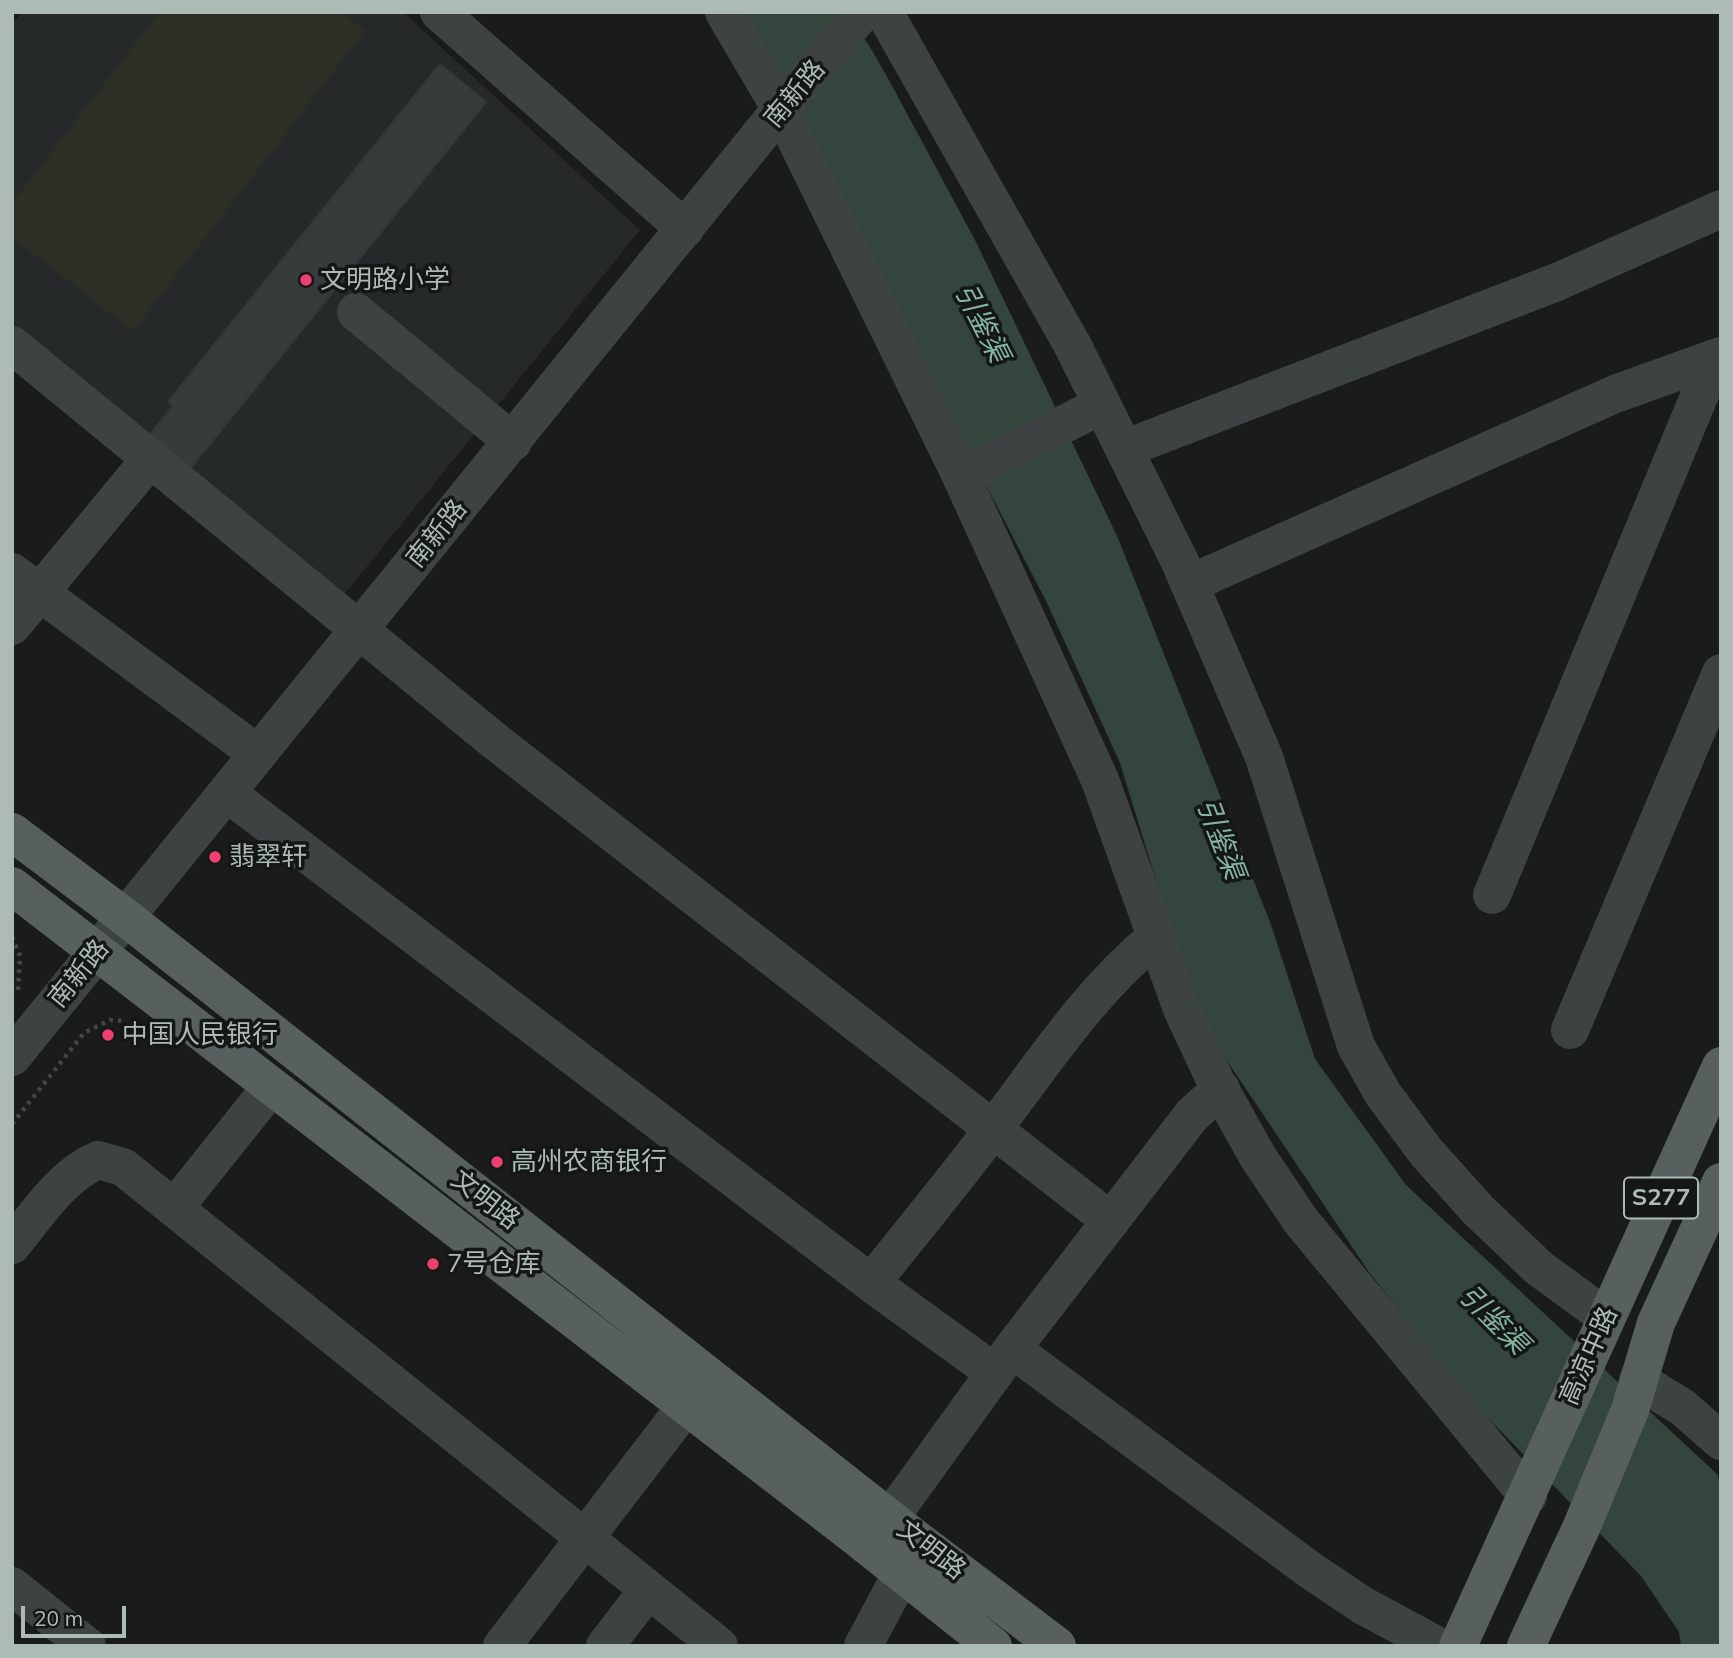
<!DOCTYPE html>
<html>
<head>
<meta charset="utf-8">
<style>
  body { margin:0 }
  #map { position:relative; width:1733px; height:1658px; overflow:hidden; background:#1a1c1c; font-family:Mulish,sans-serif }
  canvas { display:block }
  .frame { position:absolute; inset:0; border:14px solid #adbbb7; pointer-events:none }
  .scale { position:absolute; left:21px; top:1606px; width:105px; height:32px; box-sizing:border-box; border:4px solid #adbbb7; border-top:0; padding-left:9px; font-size:21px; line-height:24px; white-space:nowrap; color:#adbbb7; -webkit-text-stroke:5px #151717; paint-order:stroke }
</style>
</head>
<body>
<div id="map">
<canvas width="1733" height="1658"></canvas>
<div class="frame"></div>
<div class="scale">20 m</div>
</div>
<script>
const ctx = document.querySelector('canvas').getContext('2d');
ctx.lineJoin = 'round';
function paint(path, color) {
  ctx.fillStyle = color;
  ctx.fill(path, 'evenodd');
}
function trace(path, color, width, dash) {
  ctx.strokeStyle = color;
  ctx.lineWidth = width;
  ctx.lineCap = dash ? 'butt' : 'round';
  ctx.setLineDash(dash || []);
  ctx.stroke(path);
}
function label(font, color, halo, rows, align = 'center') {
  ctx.font = font + ' Mulish,"Noto Sans SC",sans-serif';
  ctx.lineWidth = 7;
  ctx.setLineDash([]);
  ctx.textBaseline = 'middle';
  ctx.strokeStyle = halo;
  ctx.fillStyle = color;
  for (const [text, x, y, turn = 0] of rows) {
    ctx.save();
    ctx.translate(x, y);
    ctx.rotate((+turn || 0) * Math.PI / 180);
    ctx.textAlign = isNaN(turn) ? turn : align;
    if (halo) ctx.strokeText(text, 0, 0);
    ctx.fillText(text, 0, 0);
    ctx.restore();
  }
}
const built = new Path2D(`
  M 23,12 L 403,12 L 640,230 L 339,601 L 12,331 L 12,23 Z`);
const green = new Path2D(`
  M 160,12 L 341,12 L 365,31 L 133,331 L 12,237 L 12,203 Z`);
const water = new Path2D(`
  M 742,12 L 844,12 L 870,47 L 890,82 L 976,242 L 1118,538 L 1270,922 L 1315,1059 L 1406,1185 L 1717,1474 L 1721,1485 L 1721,1646 L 1681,1646 L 1679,1632 L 1641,1576 L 1462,1391 L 1369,1272 L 1211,1037 L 1171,929 L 1120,763 L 1047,603 Z`);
const building = new Path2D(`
  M 440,64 L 486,102 L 189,470 L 148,437 L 173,406 L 168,402 Z`);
const path = new Path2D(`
  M 12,937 L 20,956 L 18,990
  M 12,1124 L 84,1033 L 110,1020 L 125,1021`);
const minor = new Path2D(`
  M 439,12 L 685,229
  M 724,12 L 781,109 L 961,476 L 1100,780 L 1182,1009 L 1216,1082 L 1258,1157 L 1301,1221 L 1528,1496
  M 884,12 L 1073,346 L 1180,562 L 1264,757 L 1356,1046 L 1383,1094 L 1426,1152 L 1478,1210 L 1539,1268 L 1606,1317
  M 356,312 L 513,442
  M 12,345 L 496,742 L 1111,1221
  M 1124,449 L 1557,282 L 1721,209
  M 961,476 L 1102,405
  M 12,572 L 258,754
  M 1189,584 L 1615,394 L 1721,356
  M 12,626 L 151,458
  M 227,793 L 871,1283 L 995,1373
  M 1492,895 L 1715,358
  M 1570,1030 L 1721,673
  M 12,1057 L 798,88 L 863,12
  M 175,1207 L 271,1087
  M 12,1245 C 36,1216 62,1175 98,1160 L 123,1167 L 719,1646
  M 871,1283 C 912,1232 954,1181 994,1128 C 1045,1061 1090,991 1156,937
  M 1012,1349 L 1310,1570 L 1362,1605 L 1438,1646
  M 1638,1380 L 1682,1407 L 1721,1441
  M 890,1518 L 1012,1349 L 1192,1115 L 1221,1089
  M 12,1586 L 87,1646
  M 502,1646 L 686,1406
  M 605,1646 L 648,1590
  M 863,1646 L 902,1573`);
const major = new Path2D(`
  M 12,832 L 125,917 L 912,1536 L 1057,1646
  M 12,886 L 855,1536 L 993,1646
  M 1458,1646 L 1721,1066
  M 1526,1646 L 1582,1526 L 1630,1410 L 1656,1323 L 1721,1182`);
const markers = [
  [306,280,7,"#ee3f71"],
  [215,857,7,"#ee3f71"],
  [108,1035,7,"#ee3f71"],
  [497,1162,7,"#ee3f71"],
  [433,1264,7,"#ee3f71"]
];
const shields = [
  [1661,1198,74]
];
const shieldNames = [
  ["S277",1661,1198]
];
const streetNames = [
  ["南新路",795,94,-50],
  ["南新路",437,534,-51],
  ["南新路",79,974,-51],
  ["文明路",485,1200,38],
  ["高凉中路",1589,1356,-66],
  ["文明路",931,1550,38]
];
const poiNames = [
  ["文明路小学",320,280],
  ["翡翠轩",229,857],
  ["中国人民银行",122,1035],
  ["高州农商银行",511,1162],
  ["7号仓库",447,1264]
];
const waterNames = [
  ["引鉴渠",981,323,63],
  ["引鉴渠",1220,839,69],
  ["引鉴渠",1493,1320,45]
];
paint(built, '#262929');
paint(green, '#2d2f26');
paint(water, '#33453c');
paint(building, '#373b3b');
trace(building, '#343838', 2);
trace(path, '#414846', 4.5, [3.5, 5]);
trace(minor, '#3d4342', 38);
trace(major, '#57605e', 38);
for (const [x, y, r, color] of markers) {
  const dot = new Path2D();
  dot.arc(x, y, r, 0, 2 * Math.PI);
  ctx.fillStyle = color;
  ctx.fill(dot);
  trace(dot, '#151717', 2.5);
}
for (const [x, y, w] of shields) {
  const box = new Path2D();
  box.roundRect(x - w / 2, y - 20.5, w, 41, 5);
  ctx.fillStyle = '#151717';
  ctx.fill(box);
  trace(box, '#adbbb7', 2);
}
label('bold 24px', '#adbbb7', null, shieldNames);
label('26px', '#adbbb7', '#151717', streetNames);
label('26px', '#adbbb7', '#151717', poiNames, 'left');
label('italic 28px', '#85b59e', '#151717', waterNames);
</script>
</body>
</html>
